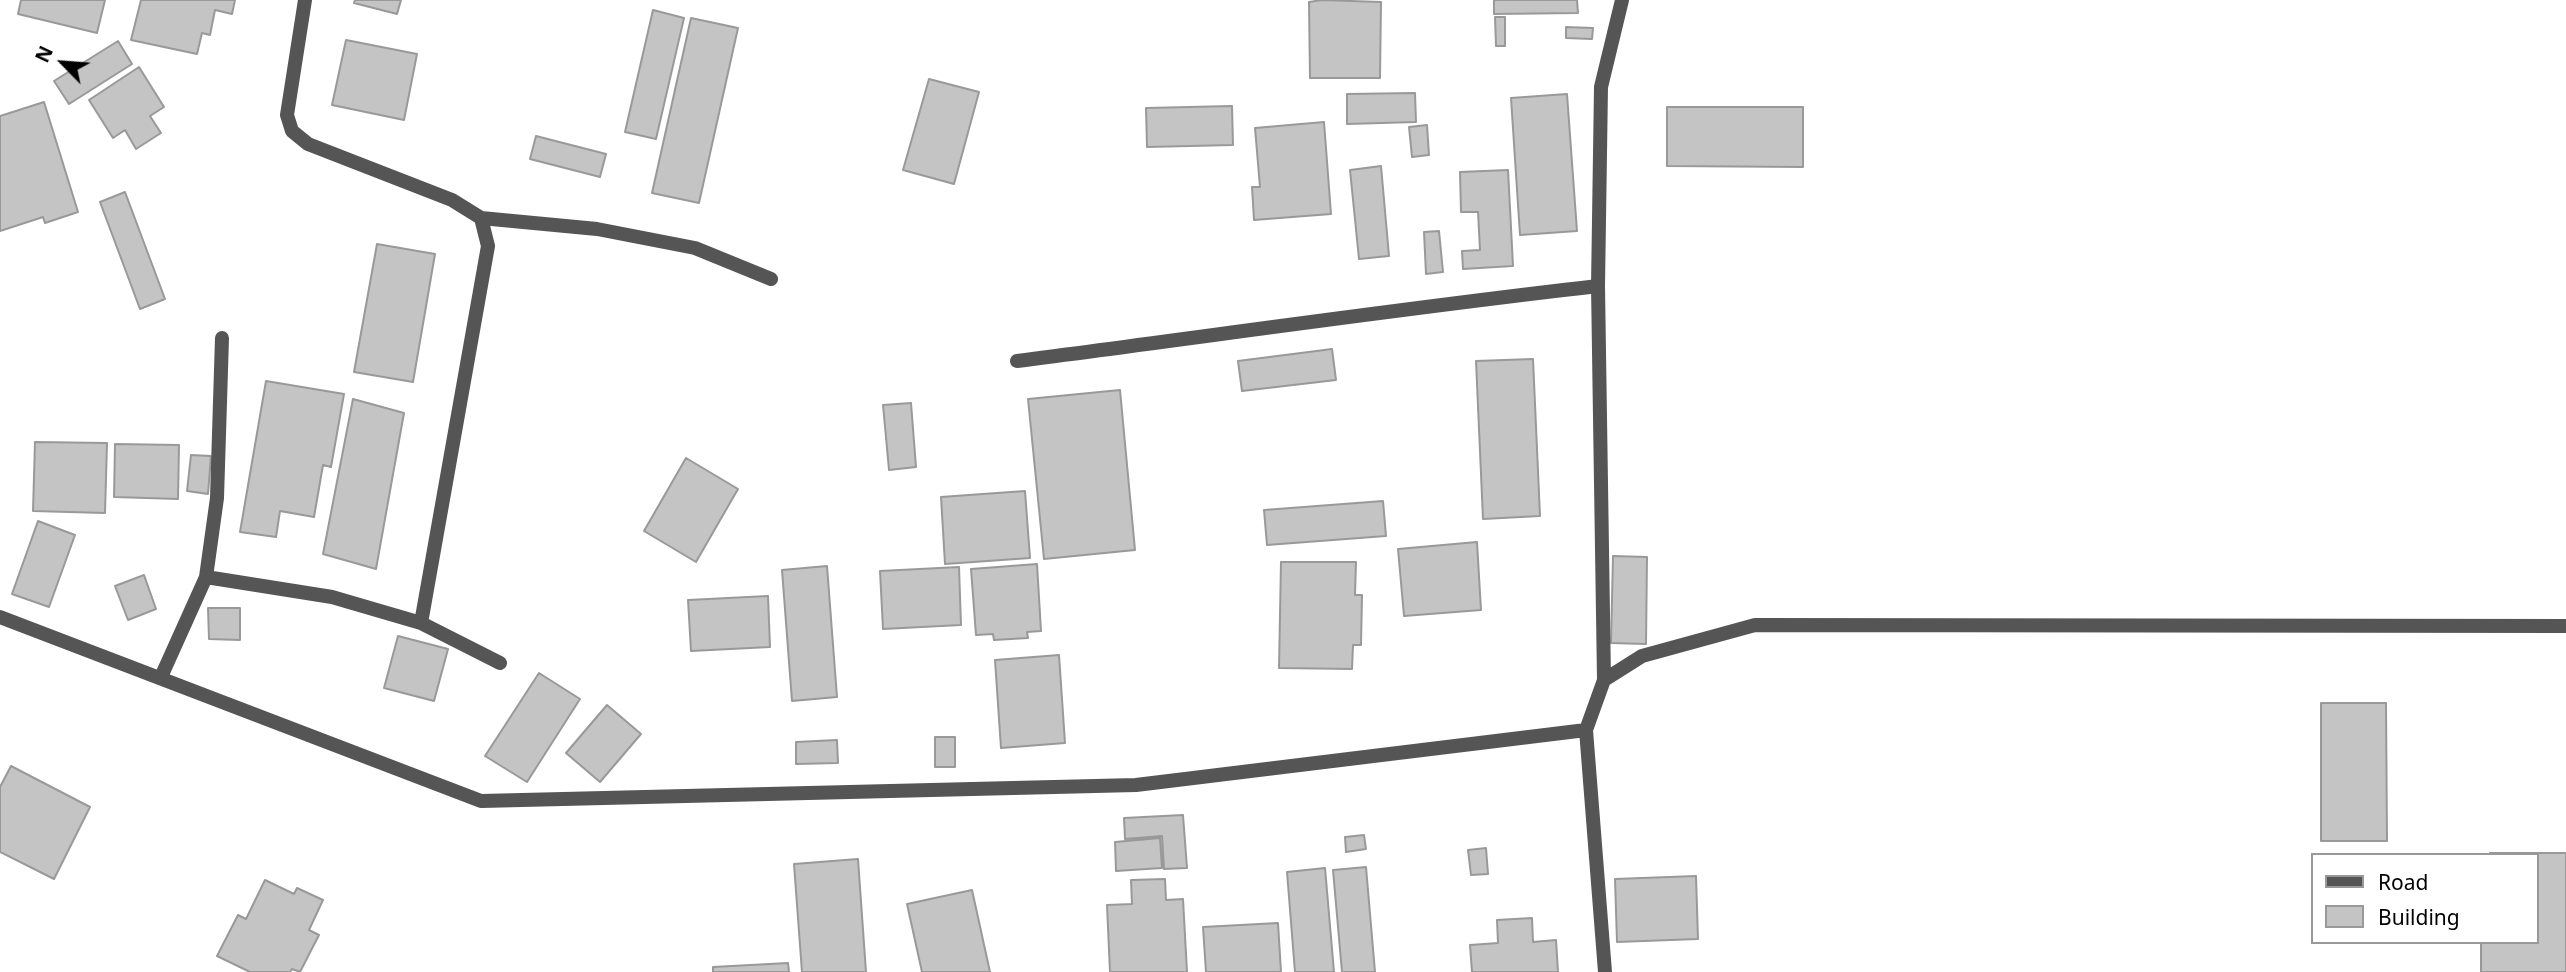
<!DOCTYPE html>
<html>
<head>
<meta charset="utf-8">
<style>
  body { margin:0 }
  #map { position:relative; width:2566px; height:972px; overflow:hidden; background:#fff; font-family:"Noto Sans",sans-serif }
  canvas { display:block }
  .legend { position:absolute; left:2311px; top:853px; width:228px; height:91px; box-sizing:border-box; background:#fff; border:2px solid #999; margin:0; padding:9px 12px; list-style:none; font-size:21px; color:#000 }
  .legend li { display:flex; align-items:center; gap:14px; height:35px }
  .legend b { width:35px; border:2px solid #999 }
  .north { position:absolute; left:28px; top:28px; width:70px; height:70px; -webkit-text-stroke:5px #fff; paint-order:stroke; rotate:295deg; font-size:19px; font-weight:700; line-height:28px; text-align:center; color:#000 }
  .north::after { content:''; display:block; margin:auto; width:24px; height:32px; background:#000; clip-path:polygon(50% 0,100% 100%,50% 72%,0 100%) }
</style>
</head>
<body>
<div id="map">
<canvas width="2566" height="972"></canvas>
<ul class="legend">
<li><b style="height:9px;background:#555"></b>Road</li>
<li><b style="height:19px;background:#c4c4c4"></b>Building</li>
</ul>
<div class="north">N</div>
</div>
<script>
const ctx = document.querySelector('canvas').getContext('2d');
ctx.lineJoin = 'round';
function paint(path, color) {
  ctx.fillStyle = color;
  ctx.fill(path, 'evenodd');
}
function trace(path, color, width, dash) {
  ctx.strokeStyle = color;
  ctx.lineWidth = width;
  ctx.lineCap = dash ? 'butt' : 'round';
  ctx.setLineDash(dash || []);
  ctx.stroke(path);
}
const building = new Path2D(`
  M 21,0 L 105,0 L 97,33 L 18,14 Z
  M 141,0 L 235,0 L 232,14 L 215,10 L 210,35 L 202,33 L 197,54 L 131,40 Z
  M 355,0 L 401,0 L 397,14 L 354,3 Z
  M 1322,0 L 1381,2 L 1380,78 L 1310,78 L 1309,2 Z
  M 1494,0 L 1577,0 L 1578,13 L 1494,14 Z
  M 653,10 L 684,18 L 656,139 L 625,132 Z
  M 1495,17 L 1505,17 L 1505,46 L 1496,46 Z
  M 691,18 L 738,28 L 699,203 L 652,193 Z
  M 1566,27 L 1593,28 L 1592,39 L 1566,38 Z
  M 346,40 L 417,54 L 404,120 L 332,105 Z
  M 118,41 L 132,64 L 69,104 L 54,81 Z
  M 139,67 L 164,107 L 150,116 L 161,133 L 136,149 L 125,130 L 113,138 L 89,100 Z
  M 929,79 L 979,92 L 954,184 L 903,170 Z
  M 1415,93 L 1416,122 L 1347,124 L 1347,94 Z
  M 1567,94 L 1577,231 L 1520,235 L 1511,98 Z
  M 44,102 L 78,212 L 45,223 L 43,217 L 0,231 L 0,116 Z
  M 1232,106 L 1233,145 L 1147,147 L 1146,108 Z
  M 1667,107 L 1803,107 L 1803,167 L 1667,166 Z
  M 1324,122 L 1331,214 L 1254,220 L 1252,187 L 1260,187 L 1255,128 Z
  M 1427,125 L 1429,155 L 1412,157 L 1409,127 Z
  M 536,136 L 606,154 L 600,177 L 530,159 Z
  M 1381,166 L 1389,256 L 1359,259 L 1350,170 Z
  M 1508,170 L 1513,266 L 1463,269 L 1462,251 L 1480,250 L 1478,212 L 1461,212 L 1460,172 Z
  M 125,192 L 165,299 L 140,309 L 100,202 Z
  M 1439,231 L 1443,272 L 1426,274 L 1424,232 Z
  M 377,244 L 435,254 L 413,382 L 354,372 Z
  M 1332,349 L 1336,380 L 1242,391 L 1238,361 Z
  M 1533,359 L 1540,516 L 1483,519 L 1476,361 Z
  M 266,381 L 344,394 L 331,467 L 323,465 L 314,517 L 280,511 L 276,537 L 240,532 Z
  M 1120,390 L 1135,550 L 1044,559 L 1028,399 Z
  M 353,399 L 404,413 L 376,569 L 323,554 Z
  M 911,403 L 916,467 L 889,470 L 883,405 Z
  M 35,442 L 107,443 L 105,513 L 33,511 Z
  M 115,444 L 179,445 L 178,499 L 114,497 Z
  M 191,455 L 211,456 L 208,494 L 187,491 Z
  M 686,458 L 738,489 L 696,562 L 644,531 Z
  M 1025,491 L 1030,558 L 945,564 L 941,497 Z
  M 1383,501 L 1386,536 L 1267,545 L 1264,510 Z
  M 38,521 L 75,535 L 49,607 L 12,594 Z
  M 1477,542 L 1481,610 L 1404,616 L 1398,549 Z
  M 1613,556 L 1647,557 L 1646,644 L 1611,643 Z
  M 1281,562 L 1356,562 L 1355,595 L 1362,595 L 1361,645 L 1353,645 L 1352,669 L 1279,668 Z
  M 1037,564 L 1041,631 L 1027,632 L 1028,638 L 994,640 L 993,634 L 976,635 L 971,569 Z
  M 827,566 L 837,697 L 792,701 L 782,570 Z
  M 959,567 L 961,625 L 883,629 L 880,571 Z
  M 144,575 L 156,609 L 128,620 L 115,586 Z
  M 768,596 L 770,647 L 691,651 L 688,600 Z
  M 208,608 L 240,608 L 240,640 L 209,639 Z
  M 398,636 L 448,649 L 434,701 L 384,688 Z
  M 1059,655 L 1065,743 L 1001,748 L 995,660 Z
  M 539,673 L 580,699 L 527,782 L 485,756 Z
  M 2321,703 L 2386,703 L 2387,841 L 2321,841 Z
  M 607,705 L 641,734 L 600,782 L 566,753 Z
  M 935,737 L 955,737 L 955,767 L 935,767 Z
  M 837,740 L 838,763 L 796,764 L 796,742 Z
  M 11,766 L 90,807 L 54,879 L 0,852 L 0,787 Z
  M 1183,815 L 1187,868 L 1164,869 L 1162,836 L 1125,839 L 1124,818 Z
  M 1364,835 L 1366,849 L 1346,852 L 1345,837 Z
  M 1160,838 L 1162,868 L 1116,871 L 1115,842 Z
  M 1486,848 L 1488,874 L 1471,875 L 1468,850 Z
  M 2490,853 L 2566,853 L 2566,972 L 2481,972 L 2481,942 L 2536,942 L 2536,855 L 2491,855 Z
  M 858,859 L 866,972 L 802,972 L 794,864 Z
  M 1366,867 L 1375,972 L 1342,972 L 1333,870 Z
  M 1325,868 L 1334,972 L 1295,972 L 1287,872 Z
  M 1696,876 L 1698,939 L 1617,942 L 1615,879 Z
  M 1165,879 L 1166,900 L 1183,899 L 1187,972 L 1110,972 L 1107,905 L 1132,904 L 1131,880 Z
  M 265,880 L 294,894 L 297,888 L 323,900 L 309,930 L 319,935 L 300,972 L 292,969 L 290,972 L 250,972 L 217,956 L 238,915 L 246,919 Z
  M 972,890 L 990,972 L 922,972 L 907,904 Z
  M 1532,918 L 1533,942 L 1556,940 L 1558,972 L 1472,972 L 1470,945 L 1498,943 L 1497,920 Z
  M 1278,923 L 1281,972 L 1206,972 L 1203,927 Z
  M 788,963 L 789,972 L 713,972 L 713,967 Z`);
const minor = new Path2D(`
  M 305,0 L 287,115 L 292,131 L 308,144 L 452,200 L 481,218 L 488,246 L 421,623
  M 481,218 L 597,229 L 695,248 L 771,279
  M 1017,361 C 1211,336 1404,308 1598,286
  M 206,577 L 332,597 L 421,623 L 500,663
  M 0,617 L 481,801 L 1136,785 L 1586,730
  M 161,677 L 206,577 L 217,498 L 222,338
  M 1604,680 L 1642,656 L 1755,625 L 2566,626
  M 1605,972 L 1586,730 L 1604,680 L 1598,286 L 1601,87 L 1622,0`);
paint(building, '#c4c4c4');
trace(building, '#999', 2);
trace(minor, '#555', 14);
</script>
</body>
</html>
